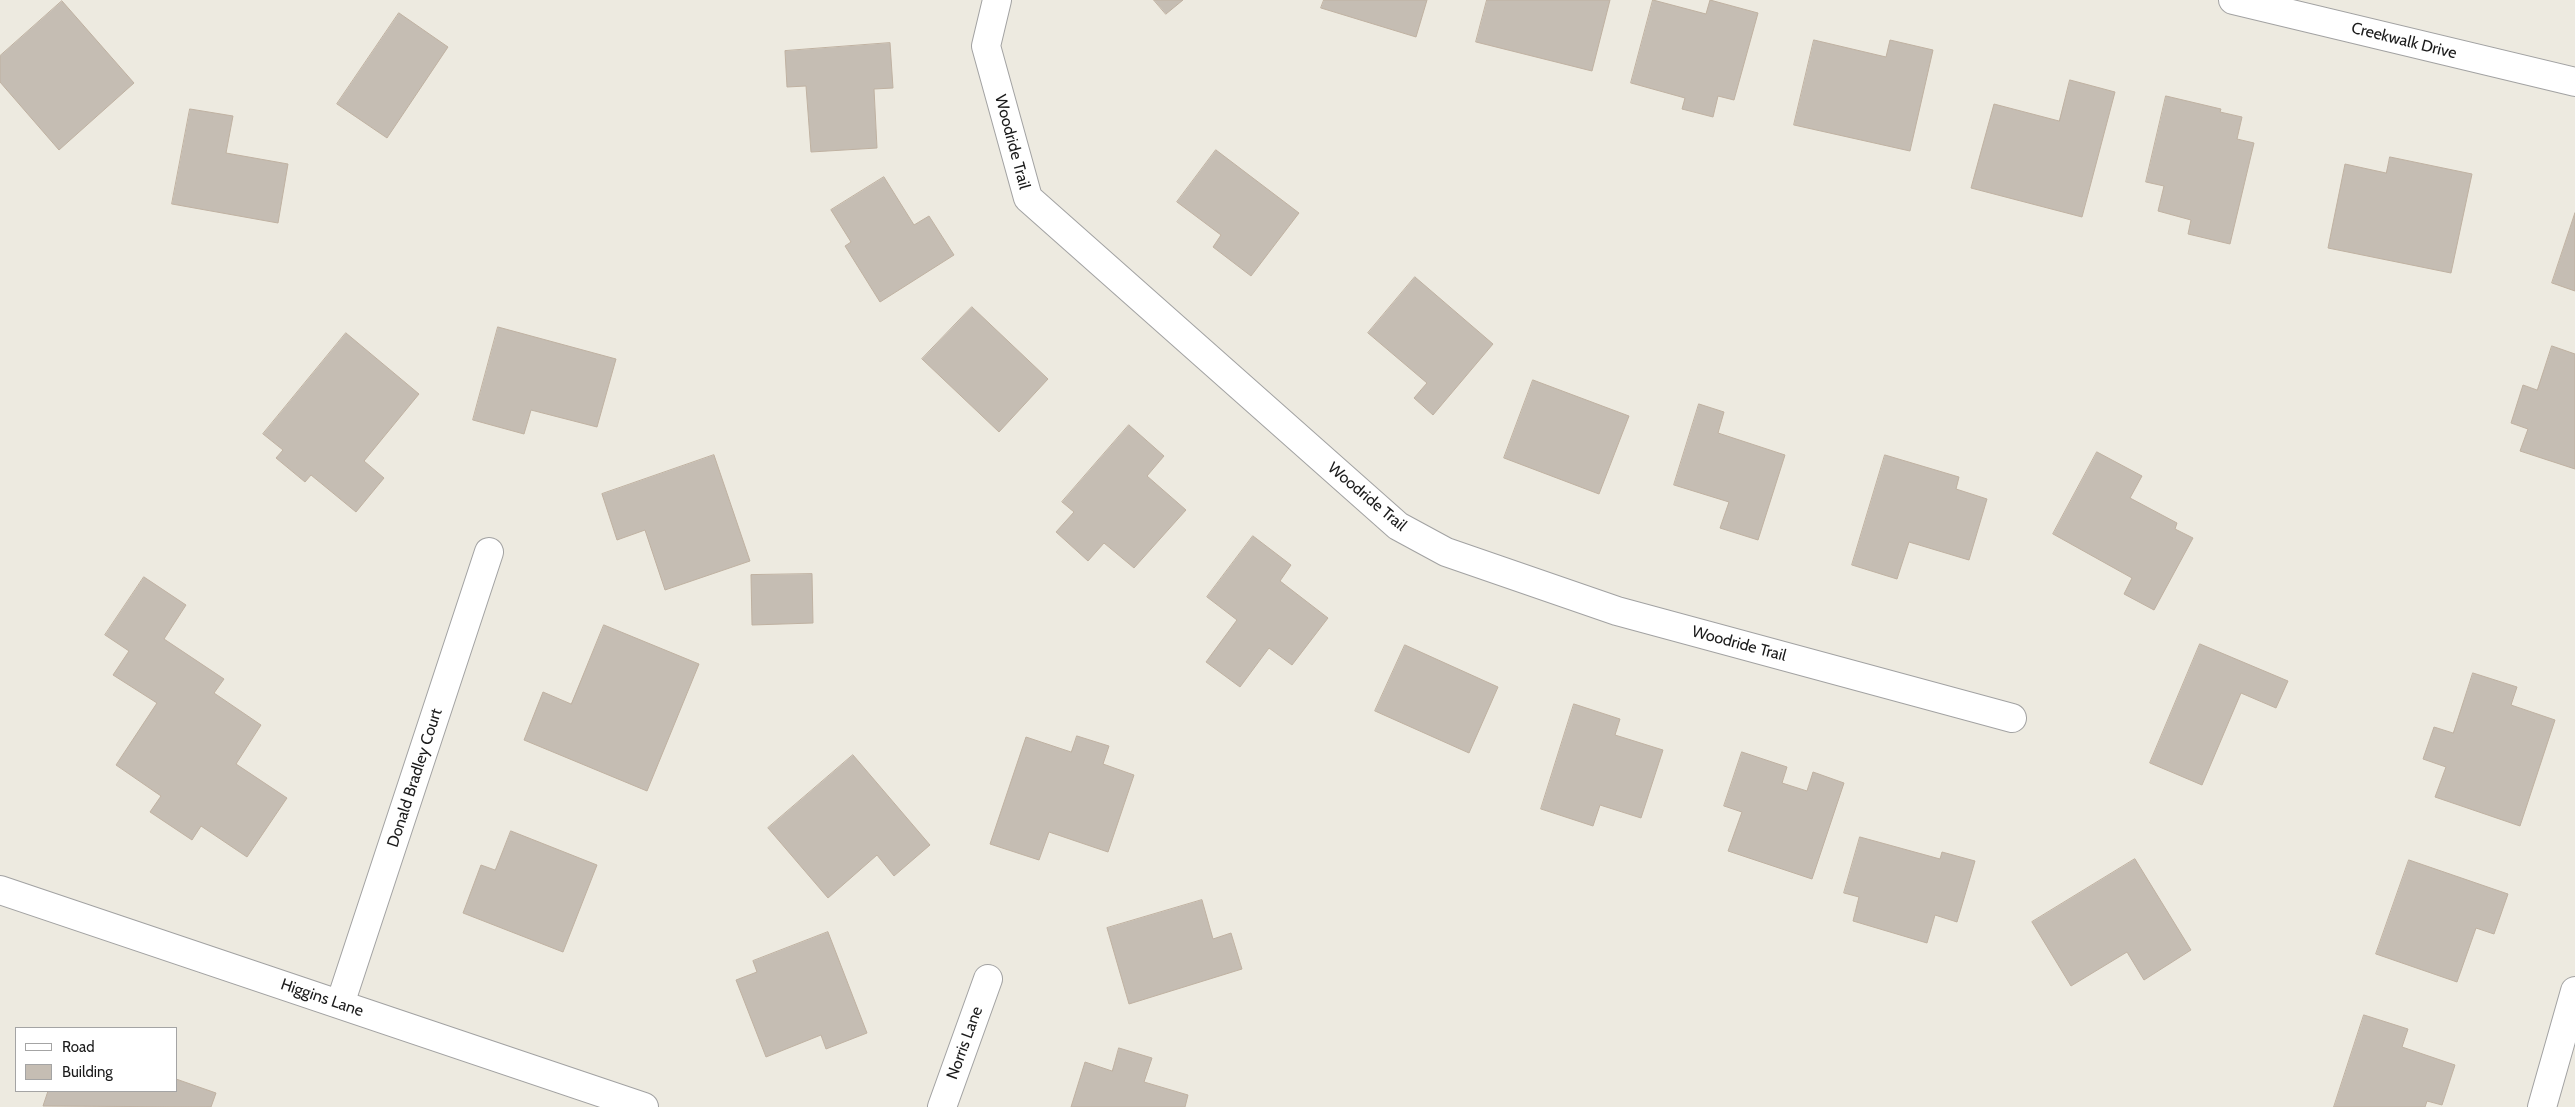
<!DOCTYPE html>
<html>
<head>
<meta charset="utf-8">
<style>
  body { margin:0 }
  #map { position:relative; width:2575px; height:1107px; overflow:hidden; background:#edeae0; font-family:Cabin,sans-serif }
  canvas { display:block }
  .legend { position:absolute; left:15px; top:1027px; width:162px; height:65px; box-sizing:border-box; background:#fff; border:1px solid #a4a4a4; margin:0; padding:6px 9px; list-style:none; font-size:15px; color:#1b1b1b }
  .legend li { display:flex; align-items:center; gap:10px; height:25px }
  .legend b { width:25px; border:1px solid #a4a4a4 }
</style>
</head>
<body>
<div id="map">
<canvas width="2575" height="1107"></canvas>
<ul class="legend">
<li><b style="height:6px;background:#fff"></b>Road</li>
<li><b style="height:14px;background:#c5bdb3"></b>Building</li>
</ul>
</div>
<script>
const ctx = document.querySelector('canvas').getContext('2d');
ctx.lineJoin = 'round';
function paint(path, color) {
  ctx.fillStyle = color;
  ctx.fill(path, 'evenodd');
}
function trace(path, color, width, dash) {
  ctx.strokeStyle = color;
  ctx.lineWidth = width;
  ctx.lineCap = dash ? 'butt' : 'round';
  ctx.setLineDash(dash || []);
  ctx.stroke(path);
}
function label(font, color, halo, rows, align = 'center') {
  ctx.font = font + ' Cabin,sans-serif';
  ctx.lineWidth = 4;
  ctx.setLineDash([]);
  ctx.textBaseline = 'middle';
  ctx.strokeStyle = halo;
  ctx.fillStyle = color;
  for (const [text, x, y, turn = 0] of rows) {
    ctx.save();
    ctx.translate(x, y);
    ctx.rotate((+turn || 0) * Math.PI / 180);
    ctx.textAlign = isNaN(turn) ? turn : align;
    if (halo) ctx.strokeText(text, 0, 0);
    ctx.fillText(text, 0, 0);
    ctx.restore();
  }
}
const building = new Path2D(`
  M 1154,0 L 1183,0 L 1166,14 Z
  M 1324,0 L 1427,0 L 1416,37 L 1321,8 Z
  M 1487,0 L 1610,0 L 1592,71 L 1476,42 Z
  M 1653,0 L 1706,14 L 1710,0 L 1758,13 L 1734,100 L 1718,96 L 1713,117 L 1682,109 L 1685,98 L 1631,83 Z
  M 62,1 L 134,83 L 59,150 L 0,82 L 0,56 Z
  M 399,13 L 448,47 L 387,138 L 337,104 Z
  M 1814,40 L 1886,57 L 1890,40 L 1933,50 L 1910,151 L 1794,125 Z
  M 890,43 L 893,88 L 874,89 L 877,148 L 811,152 L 806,86 L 787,87 L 785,51 Z
  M 2070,80 L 2115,92 L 2082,217 L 1971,188 L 1994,104 L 2059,121 Z
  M 2166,96 L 2221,109 L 2220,112 L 2242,117 L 2237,139 L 2254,143 L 2230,244 L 2188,234 L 2191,220 L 2158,211 L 2164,186 L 2146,182 Z
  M 190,109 L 233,116 L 226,153 L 288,164 L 278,223 L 172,204 Z
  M 1216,150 L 1299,213 L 1251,276 L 1213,247 L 1221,235 L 1177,202 Z
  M 2390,157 L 2472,174 L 2451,273 L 2328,248 L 2345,164 L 2386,173 Z
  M 884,177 L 914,225 L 929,216 L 954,255 L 880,302 L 845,246 L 851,242 L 831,210 Z
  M 2575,213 L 2575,291 L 2552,283 Z
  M 1415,277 L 1493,344 L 1433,415 L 1414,398 L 1427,383 L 1368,333 Z
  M 972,307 L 1048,379 L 999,432 L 922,359 Z
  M 498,327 L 616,359 L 597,427 L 531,410 L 524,434 L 473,420 Z
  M 346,333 L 419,394 L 364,461 L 384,478 L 356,512 L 311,475 L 305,482 L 276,458 L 283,450 L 263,434 Z
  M 2552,346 L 2575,354 L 2575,469 L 2520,451 L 2528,429 L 2511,423 L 2523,385 L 2537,390 Z
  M 1533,380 L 1629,416 L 1599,494 L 1504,458 Z
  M 1699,404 L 1724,412 L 1718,433 L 1785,455 L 1758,540 L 1720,528 L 1729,502 L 1674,485 Z
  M 1129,425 L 1164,456 L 1147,476 L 1186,510 L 1134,568 L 1104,543 L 1088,561 L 1056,532 L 1074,512 L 1062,502 Z
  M 2097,452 L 2142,476 L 2130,498 L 2177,523 L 2175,529 L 2193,538 L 2154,610 L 2124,594 L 2132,578 L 2053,534 Z
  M 714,455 L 750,561 L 665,590 L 645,530 L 617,540 L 602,494 Z
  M 1885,455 L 1959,477 L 1956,489 L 1987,499 L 1969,560 L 1909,542 L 1897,579 L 1852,565 Z
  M 1253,536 L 1291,565 L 1280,581 L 1328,618 L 1292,665 L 1269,648 L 1240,687 L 1206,662 L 1237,620 L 1207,597 Z
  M 812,574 L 813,623 L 752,625 L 751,575 Z
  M 144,577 L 186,605 L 164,639 L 224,679 L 214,693 L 261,725 L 236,764 L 287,798 L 247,857 L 201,826 L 192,840 L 150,812 L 161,796 L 116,765 L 157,703 L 113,675 L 129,651 L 105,635 Z
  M 604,625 L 699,664 L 647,791 L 524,740 L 543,692 L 571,704 Z
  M 2200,644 L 2288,681 L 2276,708 L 2241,693 L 2202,785 L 2150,763 Z
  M 1405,645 L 1498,687 L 1469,753 L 1375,711 Z
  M 2473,673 L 2517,687 L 2511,705 L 2555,720 L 2520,826 L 2435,797 L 2446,767 L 2423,759 L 2434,727 L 2453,733 Z
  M 1574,704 L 1620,719 L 1615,735 L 1663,750 L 1641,818 L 1600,805 L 1593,826 L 1541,809 Z
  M 1077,736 L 1109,746 L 1103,764 L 1134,775 L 1108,852 L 1049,832 L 1039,860 L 990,844 L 1026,737 L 1071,752 Z
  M 1742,752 L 1787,767 L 1782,783 L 1807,791 L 1813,772 L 1844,783 L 1812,879 L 1728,851 L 1742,812 L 1724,806 Z
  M 853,755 L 930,845 L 894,876 L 877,855 L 828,898 L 768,828 Z
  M 511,831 L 597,865 L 563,952 L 463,913 L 481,865 L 495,870 Z
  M 1860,837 L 1940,859 L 1942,852 L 1975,861 L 1957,922 L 1935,915 L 1927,943 L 1853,921 L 1859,897 L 1844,893 Z
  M 2135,859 L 2191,950 L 2144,980 L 2127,952 L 2071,986 L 2032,922 Z
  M 2409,860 L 2508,894 L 2494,934 L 2476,928 L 2457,982 L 2376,954 Z
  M 1202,900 L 1213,939 L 1231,933 L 1242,969 L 1129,1004 L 1107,928 Z
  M 828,932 L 867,1033 L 826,1049 L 821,1035 L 766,1057 L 736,980 L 757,972 L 753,961 Z
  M 2364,1015 L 2408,1029 L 2402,1047 L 2455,1065 L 2442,1105 L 2427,1101 L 2425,1107 L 2334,1107 Z
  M 1119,1048 L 1152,1058 L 1144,1082 L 1188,1095 L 1185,1107 L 1071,1107 L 1085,1062 L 1112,1071 Z
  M 176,1079 L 216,1093 L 211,1107 L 43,1106 L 48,1091 L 176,1091 Z`);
const street = new Path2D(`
  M 997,0 L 986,46 L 1028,198 L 1398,526 L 1446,552 L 1617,611 L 2012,718
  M 2233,0 L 2575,82
  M 0,890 L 644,1107
  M 340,1004 L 489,552
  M 942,1107 L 988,979
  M 2542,1107 L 2575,991`);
const streetNames = [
  ["Creekwalk Drive",2404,41,14],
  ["Woodride Trail",1012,142,75],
  ["Woodride Trail",1367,497,40],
  ["Woodride Trail",1739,644,15],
  ["Donald Bradley Court",415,778,-72],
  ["Higgins Lane",322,998,19],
  ["Norris Lane",965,1043,-70]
];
paint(building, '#c5bdb3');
trace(building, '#bfb1a1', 1);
trace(street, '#a2a2a2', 30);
trace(street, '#fff', 28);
label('16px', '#1b1b1b', '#fff', streetNames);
</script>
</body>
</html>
